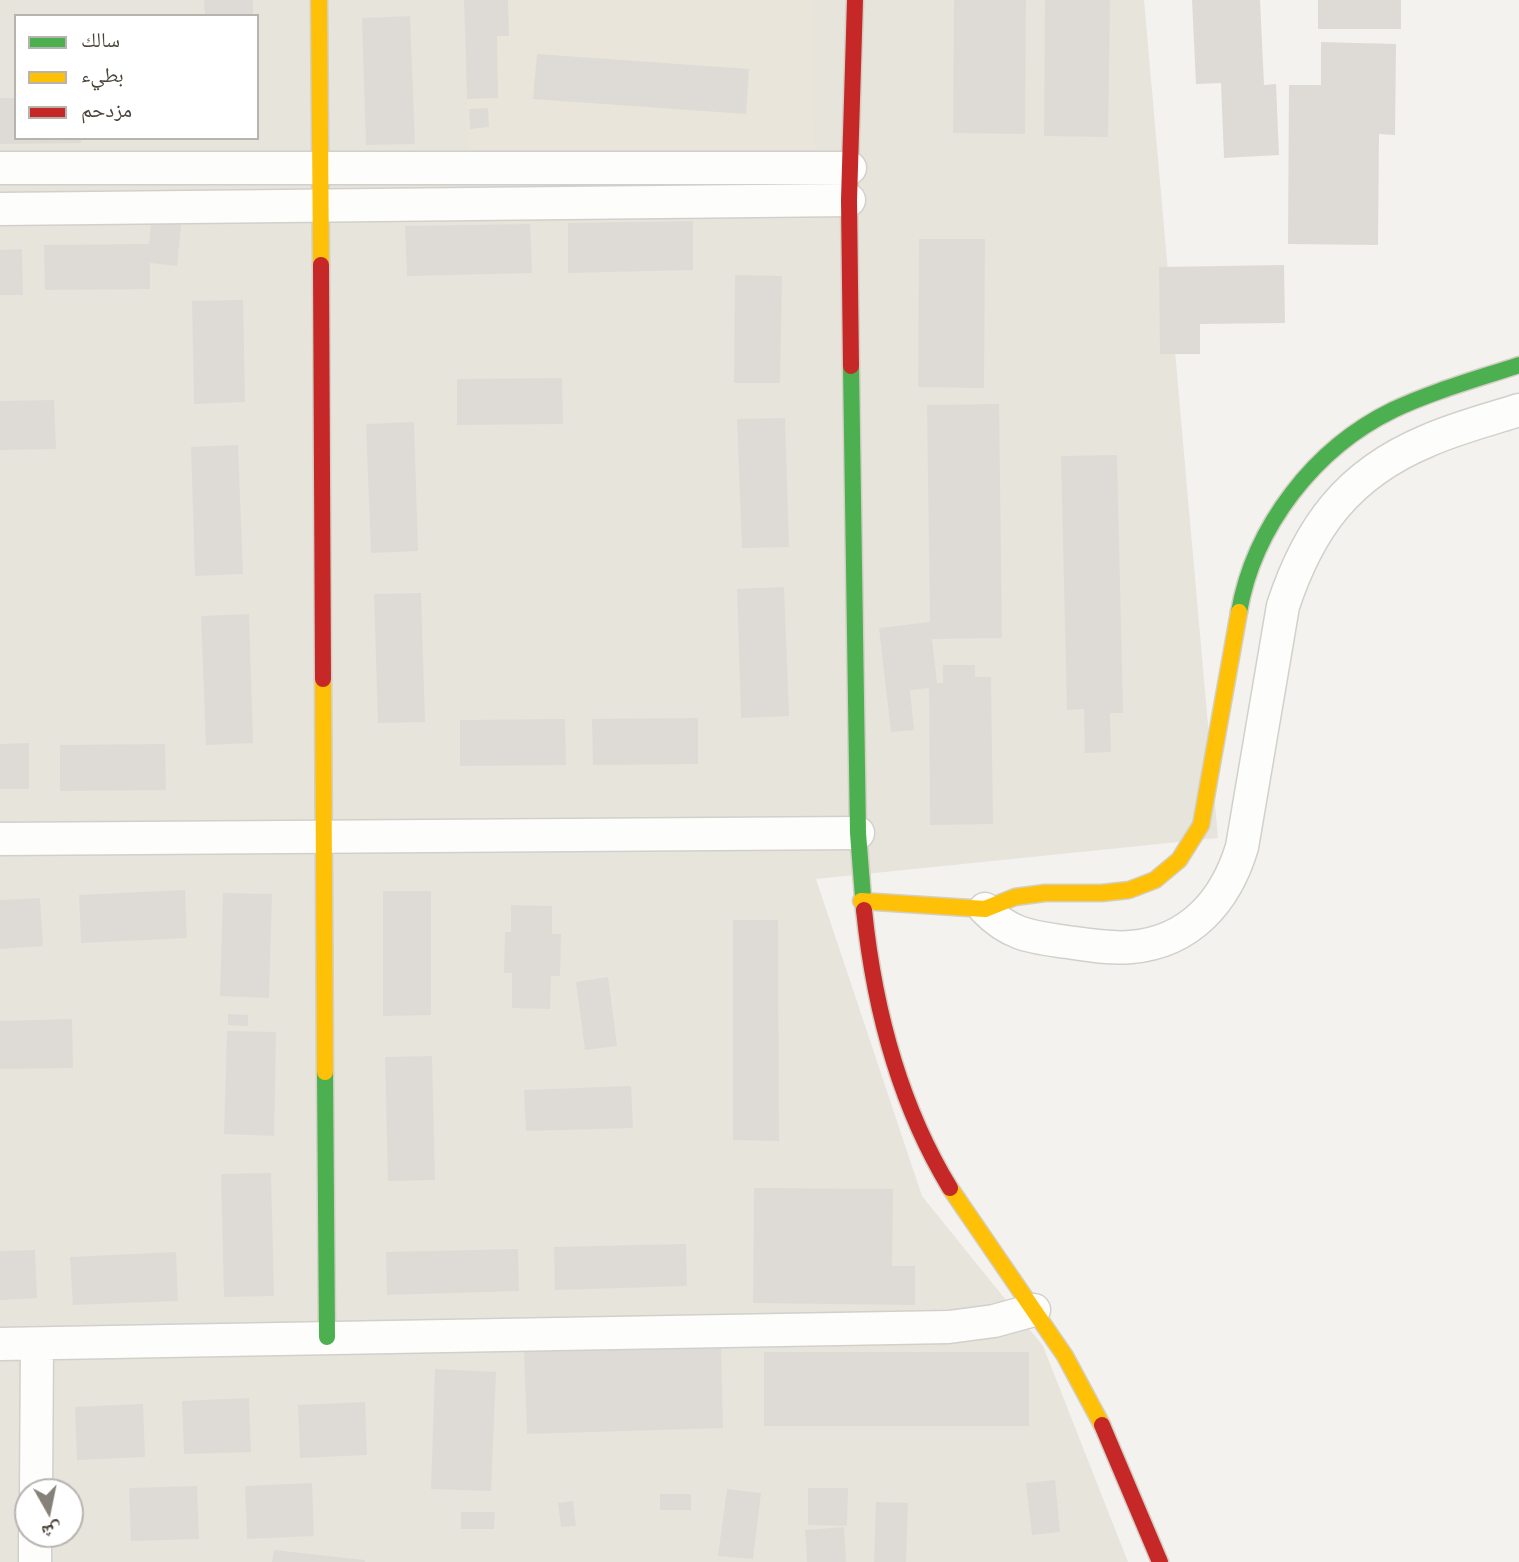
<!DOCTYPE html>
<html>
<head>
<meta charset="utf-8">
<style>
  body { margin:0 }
  #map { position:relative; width:1519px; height:1562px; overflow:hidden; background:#f4f2ee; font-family:Mulish,"Noto Naskh Arabic",sans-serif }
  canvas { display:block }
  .legend { position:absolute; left:14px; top:14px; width:245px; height:126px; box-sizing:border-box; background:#fff; border:2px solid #b7b4b0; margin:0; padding:9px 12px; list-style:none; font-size:21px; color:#4b4439 }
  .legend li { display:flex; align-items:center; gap:14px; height:35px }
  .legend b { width:35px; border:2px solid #b7b4b0 }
  .north { position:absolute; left:14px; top:1478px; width:70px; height:70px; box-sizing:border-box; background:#fff; border:2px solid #b7b4b0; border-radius:50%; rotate:171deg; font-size:19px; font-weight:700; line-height:28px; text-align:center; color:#4b4439 }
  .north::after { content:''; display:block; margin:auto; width:24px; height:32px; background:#868178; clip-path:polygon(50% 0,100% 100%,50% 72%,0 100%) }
</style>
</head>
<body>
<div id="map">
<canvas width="1519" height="1562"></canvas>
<ul class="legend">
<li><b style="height:9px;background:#4caf50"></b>سالك</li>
<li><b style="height:9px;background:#ffc107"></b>بطيء</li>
<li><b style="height:9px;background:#c62828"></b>مزدحم</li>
</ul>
<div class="north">ش</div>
</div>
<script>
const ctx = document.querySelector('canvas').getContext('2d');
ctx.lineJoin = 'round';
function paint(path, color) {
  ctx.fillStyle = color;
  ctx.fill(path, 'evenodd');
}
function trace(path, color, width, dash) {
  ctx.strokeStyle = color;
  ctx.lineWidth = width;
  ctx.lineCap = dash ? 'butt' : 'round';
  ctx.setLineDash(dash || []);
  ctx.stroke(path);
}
const residential = new Path2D(`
  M 0,0 L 1144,0 L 1218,838 L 816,879 L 922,1196 L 1043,1346 L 1128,1562 L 0,1562 ZM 16,16 L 257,16 L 257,138 L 16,138 ZM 28,1492 L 70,1492 L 70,1534 L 28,1534 Z`);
const education = new Path2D(`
  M 463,0 L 811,0 L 814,149 L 468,149 Z`);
const building = new Path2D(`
  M 204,0 L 253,0 L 253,16 L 205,16 Z
  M 464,0 L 508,0 L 509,36 L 497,36 L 498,98 L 467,99 Z
  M 954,0 L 1026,0 L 1025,134 L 953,133 Z
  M 1045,0 L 1110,0 L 1108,137 L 1044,136 Z
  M 1192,0 L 1260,0 L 1264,85 L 1276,84 L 1279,155 L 1224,158 L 1221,83 L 1196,84 Z
  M 1318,0 L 1401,0 L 1401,29 L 1318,29 Z
  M 410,16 L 415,144 L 366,145 L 362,18 Z
  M 1321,42 L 1396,44 L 1395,135 L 1379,134 L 1378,245 L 1288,244 L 1289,85 L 1321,85 Z
  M 537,54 L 749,69 L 746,114 L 533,99 Z
  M 0,98 L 16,98 L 16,138 L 81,138 L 81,143 L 0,144 Z
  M 488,108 L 489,127 L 470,129 L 469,109 Z
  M 152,213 L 182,215 L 177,266 L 150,263 L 150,289 L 45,290 L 44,245 L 149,244 Z
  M 693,221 L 693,270 L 568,273 L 568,223 Z
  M 530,224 L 532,273 L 407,276 L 405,226 Z
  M 919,239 L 985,239 L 984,388 L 918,387 Z
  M 22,249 L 23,295 L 0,295 L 0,250 Z
  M 1284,265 L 1285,323 L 1200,324 L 1200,354 L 1160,354 L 1159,267 Z
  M 735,275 L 782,276 L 780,383 L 734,383 Z
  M 243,300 L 245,402 L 194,404 L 192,301 Z
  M 562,378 L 563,424 L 457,425 L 457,379 Z
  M 54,400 L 56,449 L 0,450 L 0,401 Z
  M 999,404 L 1002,638 L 932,639 L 937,683 L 943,683 L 943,665 L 975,665 L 975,677 L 991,677 L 993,824 L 930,825 L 929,688 L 910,690 L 914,730 L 891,732 L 879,628 L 930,622 L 927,405 Z
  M 785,418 L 789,547 L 742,548 L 737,419 Z
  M 414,422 L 418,551 L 371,553 L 366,424 Z
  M 238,445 L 243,574 L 195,576 L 191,447 Z
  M 1117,455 L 1123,713 L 1110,713 L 1111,752 L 1085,753 L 1084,709 L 1067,710 L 1061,456 Z
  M 784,587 L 789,716 L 741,718 L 737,589 Z
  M 421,593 L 425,722 L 378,723 L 374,594 Z
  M 249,614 L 253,743 L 206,745 L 201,616 Z
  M 698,718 L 698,764 L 593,765 L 592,719 Z
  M 565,719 L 566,765 L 460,766 L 460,720 Z
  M 29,743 L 29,789 L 0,789 L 0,744 Z
  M 165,744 L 166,790 L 60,791 L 60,745 Z
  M 185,890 L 187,938 L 81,943 L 79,895 Z
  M 383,891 L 431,891 L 431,1015 L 383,1016 Z
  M 223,893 L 272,894 L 269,998 L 220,996 Z
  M 40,898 L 43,946 L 0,949 L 0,900 Z
  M 511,905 L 552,906 L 552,934 L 561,934 L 560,976 L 551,976 L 550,1009 L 512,1008 L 512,973 L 504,973 L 505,932 L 511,932 Z
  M 733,920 L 778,920 L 779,1141 L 733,1140 Z
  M 608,977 L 617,1046 L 585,1050 L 576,982 Z
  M 228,1014 L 248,1015 L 248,1026 L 228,1025 Z
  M 72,1019 L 73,1068 L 0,1069 L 0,1021 Z
  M 227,1031 L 276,1032 L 274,1136 L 224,1134 Z
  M 432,1056 L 435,1180 L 388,1181 L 385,1057 Z
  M 631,1086 L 633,1128 L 526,1131 L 524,1090 Z
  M 271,1173 L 274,1296 L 224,1297 L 221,1174 Z
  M 754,1188 L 893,1189 L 892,1266 L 915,1266 L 915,1305 L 753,1303 Z
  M 686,1244 L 687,1286 L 555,1290 L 554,1247 Z
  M 518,1249 L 519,1291 L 387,1295 L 386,1252 Z
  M 35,1250 L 37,1298 L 0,1300 L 0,1251 Z
  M 176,1252 L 178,1301 L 73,1305 L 70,1257 Z
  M 721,1343 L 723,1428 L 527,1434 L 524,1348 Z
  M 764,1352 L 1029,1352 L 1029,1426 L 764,1426 Z
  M 435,1369 L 496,1372 L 491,1491 L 431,1489 Z
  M 249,1398 L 251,1452 L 184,1454 L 182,1401 Z
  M 365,1402 L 367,1455 L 300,1458 L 298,1405 Z
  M 143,1404 L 145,1457 L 77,1460 L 75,1407 Z
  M 1055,1480 L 1060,1532 L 1032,1535 L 1026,1483 Z
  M 312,1483 L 314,1536 L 247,1539 L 245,1486 Z
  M 197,1486 L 199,1539 L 131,1541 L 129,1488 Z
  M 808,1488 L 848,1488 L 847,1526 L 808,1525 Z
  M 727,1489 L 761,1493 L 753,1559 L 718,1556 Z
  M 660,1494 L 691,1494 L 691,1510 L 660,1510 Z
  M 573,1501 L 576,1526 L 561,1527 L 558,1503 Z
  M 876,1502 L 908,1503 L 906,1562 L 874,1562 Z
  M 461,1512 L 495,1512 L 494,1529 L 461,1529 Z
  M 844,1527 L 846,1562 L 807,1562 L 805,1530 Z
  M 274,1550 L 365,1560 L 365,1562 L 272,1562 Z`);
const street = new Path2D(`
  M 0,168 L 850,168
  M 0,209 L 849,200
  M 0,839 L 858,833
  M 985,909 C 1011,936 1033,937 1067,942 C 1088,945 1110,949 1131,947 C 1191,942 1226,900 1242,847 L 1283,606 C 1309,527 1348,474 1427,441 C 1456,428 1488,420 1519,410
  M 0,1344 L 949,1327 L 994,1321 L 1034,1310
  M 36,1492 L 37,1344
  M 35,1562 L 35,1534`);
const fast = new Path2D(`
  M 851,366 L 858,833 L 864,910
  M 1239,612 C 1254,526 1315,448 1393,410 C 1433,391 1477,379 1519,365
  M 325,1072 L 327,1337`);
const slow = new Path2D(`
  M 319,0 L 321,265
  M 323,679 L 325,1072
  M 861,901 L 985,909 L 1015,897 L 1045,893 L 1102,893 L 1129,890 L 1155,880 L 1179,860 L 1201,825 L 1239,612
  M 950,1188 L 1065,1356 L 1102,1425`);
const jam = new Path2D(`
  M 321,265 L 323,679
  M 851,366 L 849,200 L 855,0
  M 864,910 C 874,1007 899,1104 950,1188
  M 1102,1425 L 1160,1562`);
paint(residential, '#e7e4dc');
paint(education, '#eae5da');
paint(building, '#dedbd6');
trace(street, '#d2d0cb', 35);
trace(fast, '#d3cfc5', 19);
trace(slow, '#d3cfc5', 19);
trace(jam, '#d3cfc5', 19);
trace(street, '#fdfdfc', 32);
trace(fast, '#4caf50', 16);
trace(slow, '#ffc107', 16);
trace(jam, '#c62828', 16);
</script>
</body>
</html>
